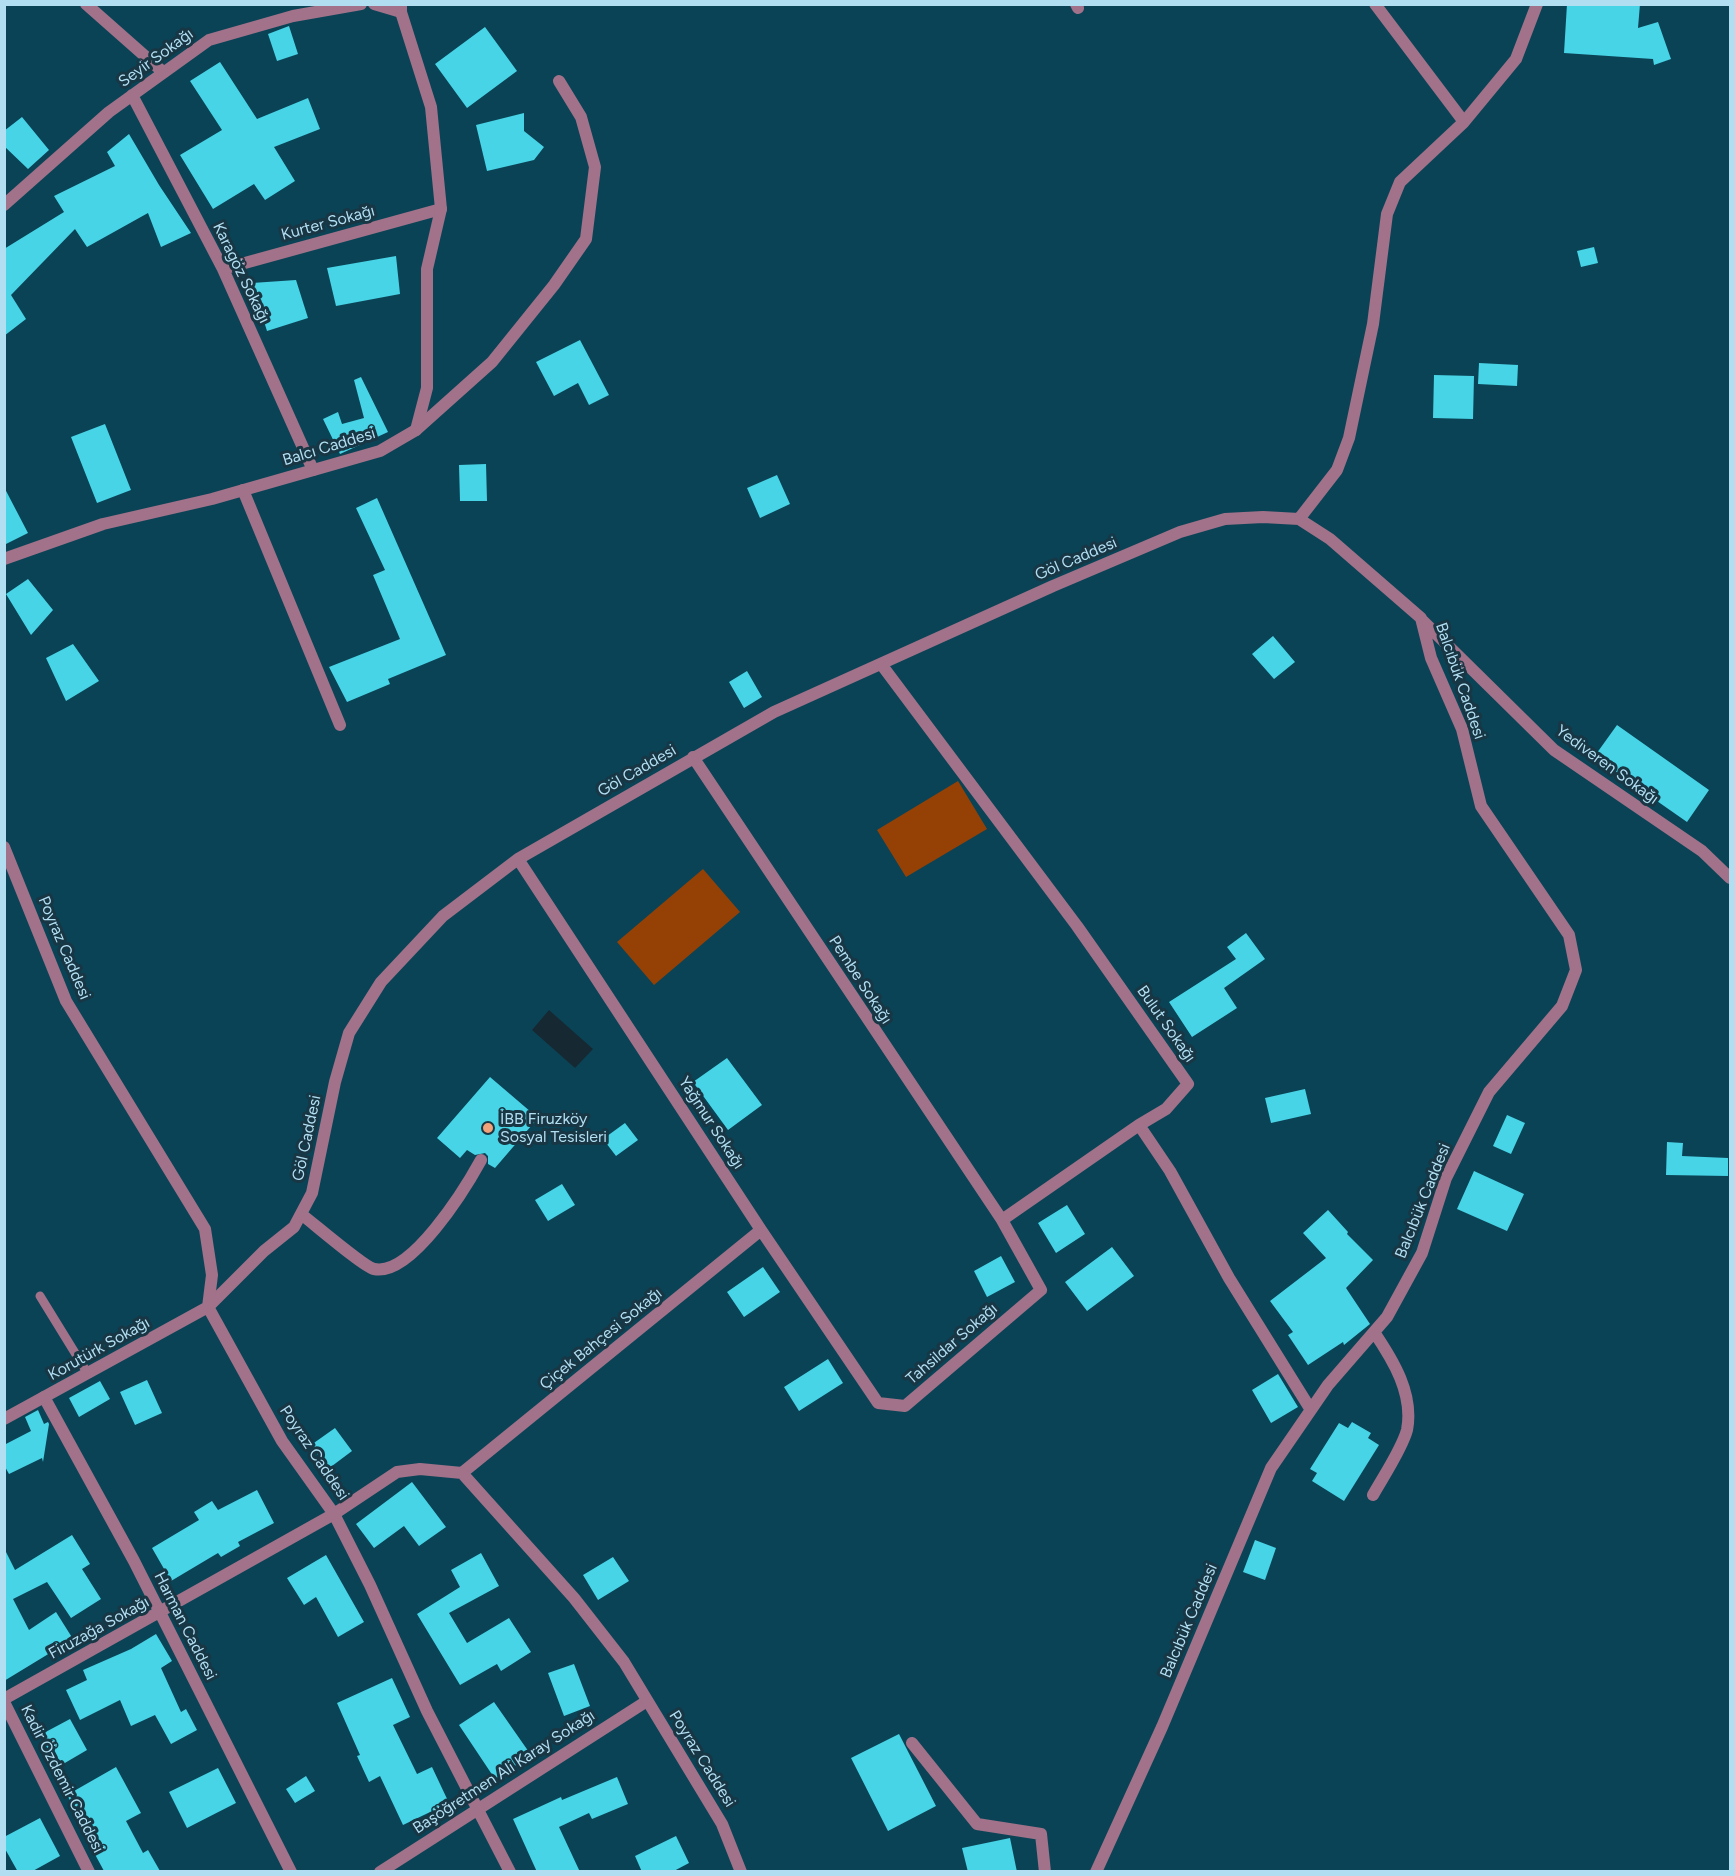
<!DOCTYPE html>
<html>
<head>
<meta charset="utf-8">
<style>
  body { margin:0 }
  #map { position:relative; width:1735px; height:1876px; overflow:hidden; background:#0b4356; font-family:Figtree,sans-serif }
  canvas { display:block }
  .frame { position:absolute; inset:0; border:6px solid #b2def2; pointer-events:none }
</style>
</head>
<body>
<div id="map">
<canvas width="1735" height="1876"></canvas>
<div class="frame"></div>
</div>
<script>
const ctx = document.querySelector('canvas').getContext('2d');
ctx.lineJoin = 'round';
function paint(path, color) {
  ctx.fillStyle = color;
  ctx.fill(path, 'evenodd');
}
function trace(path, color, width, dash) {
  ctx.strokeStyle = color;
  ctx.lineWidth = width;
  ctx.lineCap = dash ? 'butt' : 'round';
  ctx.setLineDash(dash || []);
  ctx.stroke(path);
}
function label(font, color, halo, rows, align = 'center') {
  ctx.font = font + ' Figtree,sans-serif';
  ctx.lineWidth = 6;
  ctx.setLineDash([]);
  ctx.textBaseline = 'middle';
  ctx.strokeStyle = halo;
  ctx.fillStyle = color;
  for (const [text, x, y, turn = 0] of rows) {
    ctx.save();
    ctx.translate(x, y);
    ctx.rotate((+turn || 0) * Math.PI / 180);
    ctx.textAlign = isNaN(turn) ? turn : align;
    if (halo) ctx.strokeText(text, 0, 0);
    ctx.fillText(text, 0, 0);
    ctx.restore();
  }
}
const green = new Path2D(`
  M 958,781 L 987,829 L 906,877 L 877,830 Z
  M 703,869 L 740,912 L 654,985 L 617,942 Z`);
const water = new Path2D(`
  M 549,1010 L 593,1049 L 575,1068 L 532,1030 Z`);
const building = new Path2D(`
  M 1567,4 L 1640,4 L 1638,28 L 1658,22 L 1671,59 L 1654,65 L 1653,59 L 1564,53 Z
  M 289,26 L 298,54 L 277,61 L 268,34 Z
  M 485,27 L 517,71 L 467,108 L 435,64 Z
  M 220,62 L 257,119 L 308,98 L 320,129 L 274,147 L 295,181 L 265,200 L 254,184 L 213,209 L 180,155 L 222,130 L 190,81 Z
  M 524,113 L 524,131 L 544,147 L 534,160 L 487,171 L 476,125 Z
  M 22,117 L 49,150 L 28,169 L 4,146 L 4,131 Z
  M 129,134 L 159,185 L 191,233 L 161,247 L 148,213 L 87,247 L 75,229 L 11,295 L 26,319 L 4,336 L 4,249 L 64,212 L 54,196 L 115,166 L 107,152 Z
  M 1594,247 L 1598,263 L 1581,267 L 1577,251 Z
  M 396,256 L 400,294 L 336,306 L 327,268 Z
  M 296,280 L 308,318 L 267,331 L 252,283 Z
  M 580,340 L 609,395 L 589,405 L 578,383 L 554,396 L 536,362 Z
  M 1479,363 L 1518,365 L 1517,386 L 1478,384 Z
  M 1434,375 L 1474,376 L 1473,419 L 1433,418 Z
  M 361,377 L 388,432 L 340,454 L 323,419 L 338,412 L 342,424 L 364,418 L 354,380 Z
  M 105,424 L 131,490 L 97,503 L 71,437 Z
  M 486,464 L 487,501 L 460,501 L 459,465 Z
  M 777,475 L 790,504 L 760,518 L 747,488 Z
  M 4,487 L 28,533 L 4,545 Z
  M 377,498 L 446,655 L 388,679 L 390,684 L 347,702 L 329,667 L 400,639 L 373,575 L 385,570 L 356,508 Z
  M 28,579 L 53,610 L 31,635 L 6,594 Z
  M 1273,636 L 1295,662 L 1274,679 L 1252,654 Z
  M 73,644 L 99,681 L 66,701 L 46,658 Z
  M 747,671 L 762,697 L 744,708 L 729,682 Z
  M 1617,725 L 1709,790 L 1687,822 L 1594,757 Z
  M 1246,933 L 1265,959 L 1224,988 L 1237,1008 L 1192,1037 L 1169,1002 L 1236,959 L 1227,947 Z
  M 727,1058 L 762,1105 L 728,1130 L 693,1082 Z
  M 490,1077 L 538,1118 L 495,1168 L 488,1164 L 488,1156 L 485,1153 L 475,1155 L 467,1150 L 460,1158 L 437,1138 Z
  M 1305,1089 L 1311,1114 L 1271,1123 L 1265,1098 Z
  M 1507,1115 L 1525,1123 L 1511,1154 L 1493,1146 Z
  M 625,1123 L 638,1140 L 616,1156 L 603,1139 Z
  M 1667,1142 L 1683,1143 L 1682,1156 L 1728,1158 L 1728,1176 L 1666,1175 Z
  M 1474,1171 L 1524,1194 L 1507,1231 L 1457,1209 Z
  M 562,1184 L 575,1205 L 548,1221 L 535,1200 Z
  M 1067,1205 L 1085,1234 L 1056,1253 L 1038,1223 Z
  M 1328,1210 L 1348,1232 L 1347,1234 L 1373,1260 L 1346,1288 L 1370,1324 L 1344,1345 L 1343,1342 L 1308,1365 L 1288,1335 L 1293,1332 L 1270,1301 L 1326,1258 L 1303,1233 Z
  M 1112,1247 L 1134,1276 L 1087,1311 L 1065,1282 Z
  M 1001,1256 L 1015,1282 L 987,1297 L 974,1271 Z
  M 763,1267 L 780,1292 L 744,1317 L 727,1292 Z
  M 828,1359 L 843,1383 L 799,1411 L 784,1387 Z
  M 1278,1374 L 1298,1407 L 1271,1423 L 1252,1390 Z
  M 147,1380 L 162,1413 L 135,1425 L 120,1392 Z
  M 100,1381 L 110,1399 L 79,1417 L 69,1398 Z
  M 38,1410 L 44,1424 L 48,1422 L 49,1424 L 43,1462 L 42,1458 L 9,1474 L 4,1465 L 4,1445 L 31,1431 L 25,1417 Z
  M 1352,1422 L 1371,1433 L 1368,1438 L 1379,1445 L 1344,1501 L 1312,1481 L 1317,1473 L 1310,1469 L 1339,1423 L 1348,1428 Z
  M 335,1428 L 352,1451 L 328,1469 L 311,1445 Z
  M 412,1482 L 446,1527 L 419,1546 L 404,1526 L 374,1548 L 356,1524 Z
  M 257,1490 L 274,1523 L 238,1542 L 240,1546 L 221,1557 L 218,1553 L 171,1581 L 152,1548 L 199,1520 L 194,1512 L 212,1501 L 218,1510 Z
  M 72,1535 L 90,1564 L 82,1569 L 101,1599 L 71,1618 L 47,1582 L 13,1599 L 29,1630 L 56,1612 L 73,1639 L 4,1681 L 4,1548 L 15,1570 Z
  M 1255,1540 L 1276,1548 L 1265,1580 L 1243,1572 Z
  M 481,1553 L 499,1586 L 449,1613 L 467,1643 L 509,1618 L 531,1652 L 501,1671 L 497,1664 L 460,1685 L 417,1614 L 460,1587 L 451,1570 Z
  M 326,1555 L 364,1622 L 338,1637 L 316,1597 L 304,1605 L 287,1578 Z
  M 613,1557 L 629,1581 L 598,1600 L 583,1575 Z
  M 156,1634 L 172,1661 L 161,1668 L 181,1712 L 186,1709 L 197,1730 L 171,1744 L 155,1715 L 131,1726 L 120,1700 L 80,1720 L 66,1690 L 87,1680 L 83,1670 L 131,1649 Z
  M 574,1664 L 590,1706 L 564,1716 L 548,1673 Z
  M 392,1678 L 410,1717 L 393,1725 L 417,1774 L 432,1767 L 449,1803 L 403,1825 L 380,1776 L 369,1782 L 357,1756 L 360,1755 L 337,1703 Z
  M 494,1702 L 531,1755 L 495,1779 L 459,1725 Z
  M 70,1719 L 87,1750 L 58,1767 L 40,1735 Z
  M 899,1734 L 936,1806 L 888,1831 L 851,1758 Z
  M 116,1767 L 141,1813 L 126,1821 L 143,1853 L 148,1850 L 160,1871 L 104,1871 L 91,1847 L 95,1845 L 67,1795 Z
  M 218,1768 L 236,1803 L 187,1828 L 169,1792 Z
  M 306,1776 L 315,1791 L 295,1803 L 286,1789 Z
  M 617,1777 L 628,1804 L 592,1819 L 589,1813 L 559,1827 L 580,1872 L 537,1872 L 513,1819 L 561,1797 L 562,1800 Z
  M 40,1818 L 60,1856 L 31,1872 L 18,1872 L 4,1847 L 4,1837 Z
  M 676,1836 L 689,1863 L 672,1872 L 642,1872 L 635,1856 Z
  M 1010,1838 L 1017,1872 L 968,1872 L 962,1848 Z`);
const service = new Path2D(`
  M 40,1296 L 88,1374`);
const minor = new Path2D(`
  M 86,4 L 163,72
  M 374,4 L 401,12 L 401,4
  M 1076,4 L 1078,8
  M 1375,4 L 1464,122
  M 132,95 L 223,269 L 313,470
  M 4,205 L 109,112 L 209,40 L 293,16 L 361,4
  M 223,269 L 441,209
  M 416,430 L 492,362 L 554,285 L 586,239 L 595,167 L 581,117 L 559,81
  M 243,490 L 340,725
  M 1299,519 L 1337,470 L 1349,438 L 1373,324 L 1387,214 L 1400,182 L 1464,122 L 1516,59 L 1537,4
  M 1421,619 L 1554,750 L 1702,851 L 1730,878
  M 881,664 L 1077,926 L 1188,1084 L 1166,1109 L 1139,1125 L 1170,1171 L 1229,1278 L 1311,1410
  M 518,859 L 761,1230 L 878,1403 L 905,1406 L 1041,1290 L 1002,1220 L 693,757
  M 301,1214 C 313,1223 364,1267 374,1269 C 411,1277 465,1189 481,1160
  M 1002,1220 L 1139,1125
  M 208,1307 L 264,1251 L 294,1227 L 312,1193 L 335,1082 L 349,1033 L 381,982 L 443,916 L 518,859 L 774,712 L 1053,586 L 1180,532 L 1225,519 L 1263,517 L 1299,519 L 1330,539 L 1421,618 L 1431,658 L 1462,729 L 1481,806 L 1569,935 L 1576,970 L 1562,1006 L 1489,1092 L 1446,1178 L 1422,1253 L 1387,1317 L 1328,1385 L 1271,1468 L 1162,1727 L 1096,1872
  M 44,1397 L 134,1561 L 291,1872
  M 462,1473 L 761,1230
  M 1373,1495 C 1383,1477 1402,1449 1407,1430 C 1414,1394 1393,1360 1374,1332
  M 4,1699 L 334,1514 L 370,1585 L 427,1711 L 510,1872
  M 912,1743 L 977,1824 L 1041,1834 L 1045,1872
  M 380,1872 L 647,1701`);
const tertiary = new Path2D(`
  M 4,559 L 103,524 L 212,499 L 380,451 L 416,430 L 427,388 L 427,269 L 441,209 L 431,107 L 401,12
  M 4,847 L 66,1001 L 205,1229 L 212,1275 L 208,1307 L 282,1441 L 334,1514 L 397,1472 L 420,1469 L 462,1473 L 574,1598 L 624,1662 L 722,1824 L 741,1872
  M 4,1419 L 208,1307
  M 4,1702 L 89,1872`);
const markers = [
  [488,1128,6,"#f0a27a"]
];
const streetNames = [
  ["Seyir Sokağı",156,58,-36],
  ["Kurter Sokağı",328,223,-15],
  ["Karagöz Sokağı",241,273,64],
  ["Balcı Caddesi",329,447,-17],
  ["Göl Caddesi",1076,559,-23],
  ["Balcıbük Caddesi",1460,681,71],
  ["Yediveren Sokağı",1607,765,36],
  ["Göl Caddesi",637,771,-30],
  ["Poyraz Caddesi",64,948,67],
  ["Pembe Sokağı",860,980,57],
  ["Bulut Sokağı",1166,1024,55],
  ["Yağmur Sokağı",711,1123,57],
  ["Göl Caddesi",307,1138,-78],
  ["Balcıbük Caddesi",1423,1201,-68],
  ["Çiçek Bahçesi Sokağı",601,1339,-39],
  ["Tahsildar Sokağı",952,1344,-41],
  ["Korutürk Sokağı",99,1349,-29],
  ["Poyraz Caddesi",314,1453,56],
  ["Balcıbük Caddesi",1189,1621,-67],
  ["Harman Caddesi",185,1626,63],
  ["Firuzağa Sokağı",99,1628,-29],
  ["Poyraz Caddesi",702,1759,58],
  ["Başöğretmen Ali Karay Sokağı",504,1772,-33],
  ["Kadir Özdemir Caddesi",62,1779,63]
];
const poiNames = [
  ["İBB Firuzköy",500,1119],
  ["Sosyal Tesisleri",500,1137]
];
paint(green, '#954105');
paint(water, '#162932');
paint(building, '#47d4e6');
trace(service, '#a17289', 9);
trace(minor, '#a17289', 12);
trace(tertiary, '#a17289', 12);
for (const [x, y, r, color] of markers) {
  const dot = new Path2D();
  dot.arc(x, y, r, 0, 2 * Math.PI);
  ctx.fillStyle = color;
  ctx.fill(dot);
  trace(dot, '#183643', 2);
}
label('16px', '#b2def2', '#183643', streetNames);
label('16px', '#b2def2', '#183643', poiNames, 'left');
</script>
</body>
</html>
